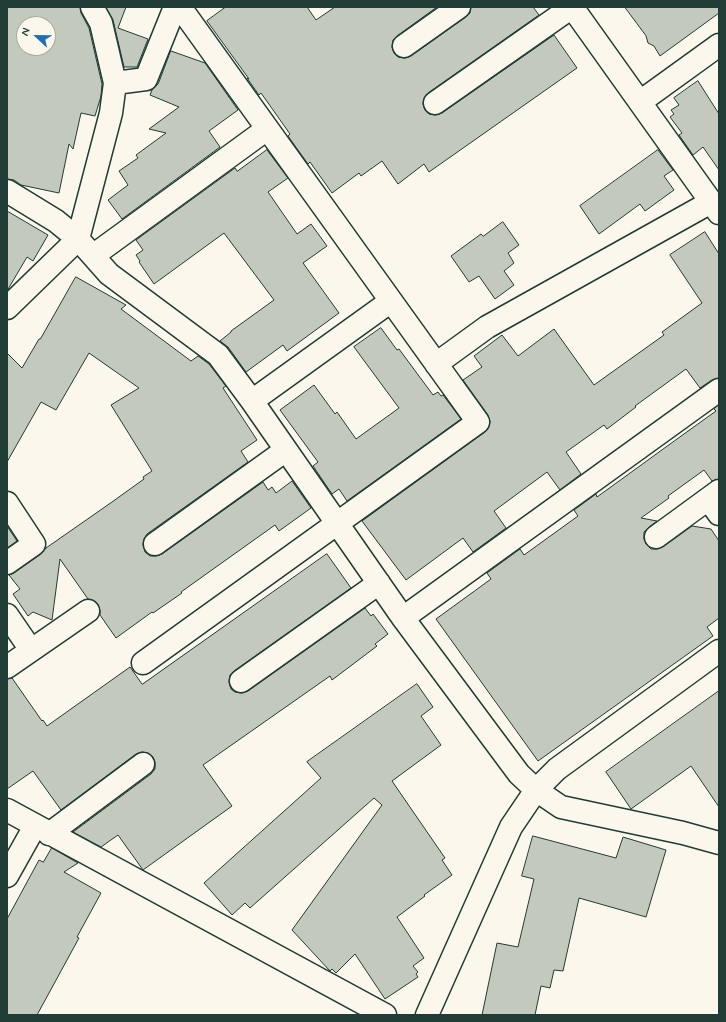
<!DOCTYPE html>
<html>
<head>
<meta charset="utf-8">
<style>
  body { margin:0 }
  #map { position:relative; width:726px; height:1022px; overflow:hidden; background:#fbf7ec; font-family:Mynerve,sans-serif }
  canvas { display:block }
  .frame { position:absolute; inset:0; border:8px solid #1f3d34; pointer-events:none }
  .north { position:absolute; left:16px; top:16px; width:40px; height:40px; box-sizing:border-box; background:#fbf7ec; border:1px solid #a3ada2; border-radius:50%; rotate:292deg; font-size:11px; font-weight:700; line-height:16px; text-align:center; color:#1f3d34 }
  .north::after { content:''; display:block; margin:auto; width:14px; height:18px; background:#1f6fb2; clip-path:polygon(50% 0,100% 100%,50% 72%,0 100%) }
</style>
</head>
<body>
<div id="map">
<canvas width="726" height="1022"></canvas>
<div class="frame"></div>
<div class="north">N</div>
</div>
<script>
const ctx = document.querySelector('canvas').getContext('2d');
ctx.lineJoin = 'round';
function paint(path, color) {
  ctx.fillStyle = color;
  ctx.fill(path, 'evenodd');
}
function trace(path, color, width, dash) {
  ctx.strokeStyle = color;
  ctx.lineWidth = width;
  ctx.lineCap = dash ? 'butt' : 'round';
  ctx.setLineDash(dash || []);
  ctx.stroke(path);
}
const building = new Path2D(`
  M 7,7 L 80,7 L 81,13 L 89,28 L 102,84 L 101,96 L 95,116 L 81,113 L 73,149 L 69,144 L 59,193 L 21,185 L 14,180 L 7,179 ZM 24,24 L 48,24 L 48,48 L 24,48 Z
  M 106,7 L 126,7 L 118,28 L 148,39 L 137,67 L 124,67 L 113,20 Z
  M 226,7 L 307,7 L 316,20 L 335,7 L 437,7 L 397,36 L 393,40 L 392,47 L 394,53 L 398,57 L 405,58 L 411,56 L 466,17 L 470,13 L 471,7 L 533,7 L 539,15 L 428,93 L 424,98 L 423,104 L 425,110 L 429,114 L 436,115 L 442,113 L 554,35 L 577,68 L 429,172 L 424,164 L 398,184 L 382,161 L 361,176 L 359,173 L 332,193 L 310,162 L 308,164 L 288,136 L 290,134 L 261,93 L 259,95 L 247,78 L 249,79 L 207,21 Z
  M 625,7 L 719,7 L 719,13 L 660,56 L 654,46 L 648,43 L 646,36 Z
  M 171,51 L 205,63 L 238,110 L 209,131 L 220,147 L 122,219 L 108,200 L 128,185 L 119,171 L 138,158 L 136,155 L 166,133 L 149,129 L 179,107 L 150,95 L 152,90 L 158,84 Z
  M 698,81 L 719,114 L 719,170 L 703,147 L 693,155 L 679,135 L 682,133 L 670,117 L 674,114 L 671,110 L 679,105 L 674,98 Z
  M 267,150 L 288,178 L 268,192 L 297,234 L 311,224 L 327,246 L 303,263 L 339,313 L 287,351 L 283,345 L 246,372 L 228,347 L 220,341 L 231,332 L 231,331 L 274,300 L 224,233 L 154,284 L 139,262 L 140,261 L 136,255 L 143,250 L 136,240 L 235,168 L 237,171 Z
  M 658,150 L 673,170 L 664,176 L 674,190 L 645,211 L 640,204 L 599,234 L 580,206 Z
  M 7,211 L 48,235 L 33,261 L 27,257 L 7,291 Z
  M 503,222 L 519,245 L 508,253 L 514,263 L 504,271 L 514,285 L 495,299 L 479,276 L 469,282 L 451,256 L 481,234 L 483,236 Z
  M 705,232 L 719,254 L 719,378 L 712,380 L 700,388 L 686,369 L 635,406 L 636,407 L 607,429 L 604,425 L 566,452 L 581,474 L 560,490 L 547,472 L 494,511 L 506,528 L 473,552 L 463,538 L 406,580 L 362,521 L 485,432 L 489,427 L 490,421 L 488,415 L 463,380 L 482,367 L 474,356 L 502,335 L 518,356 L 554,329 L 594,385 L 664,335 L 662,332 L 702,303 L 670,255 Z
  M 76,277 L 126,305 L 121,309 L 191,361 L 198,356 L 209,364 L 226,386 L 223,388 L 257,440 L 241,451 L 248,462 L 147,534 L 144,539 L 143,545 L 145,552 L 150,556 L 156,556 L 162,554 L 263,482 L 268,490 L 272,487 L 276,493 L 292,481 L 311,508 L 279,531 L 275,525 L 181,592 L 182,593 L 153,613 L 152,612 L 116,638 L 100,615 L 100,610 L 98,604 L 93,600 L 88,599 L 60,559 L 52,620 L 33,612 L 28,616 L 13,594 L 20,589 L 9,575 L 14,573 L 41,554 L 46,548 L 112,502 L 144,479 L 143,477 L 152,471 L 111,405 L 139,388 L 89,353 L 56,410 L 41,402 L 7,462 L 7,353 L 22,368 L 39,339 L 40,339 Z
  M 381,328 L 397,350 L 399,349 L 433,395 L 438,392 L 441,396 L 443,395 L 461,419 L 347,501 L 339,489 L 332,494 L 313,466 L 318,462 L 280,410 L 314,385 L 335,414 L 337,412 L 356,439 L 399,408 L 354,347 Z
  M 719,405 L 719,479 L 712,481 L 704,470 L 668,496 L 669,498 L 641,518 L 657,521 L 649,527 L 644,532 L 644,539 L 646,544 L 651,549 L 658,549 L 663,547 L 692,526 L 711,529 L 719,541 L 719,618 L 707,627 L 713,636 L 538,761 L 436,619 L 491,579 L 487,573 L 520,549 L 524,555 L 578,516 L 574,510 L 596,494 L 597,497 L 677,439 L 716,411 L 714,409 Z
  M 7,526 L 17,541 L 7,548 Z
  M 327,554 L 351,588 L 234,671 L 230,675 L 229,682 L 231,689 L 235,692 L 242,693 L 248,691 L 365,608 L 371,616 L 373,614 L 388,634 L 375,644 L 377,646 L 332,680 L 330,676 L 203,765 L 232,806 L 143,870 L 118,835 L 101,847 L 73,832 L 151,774 L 155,769 L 155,762 L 153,757 L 148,753 L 142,752 L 136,754 L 61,810 L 33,771 L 7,789 L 7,679 L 12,678 L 42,721 L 43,720 L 47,726 L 130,667 L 142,684 Z
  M 417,684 L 433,707 L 421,716 L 441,745 L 392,781 L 445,858 L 442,860 L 452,875 L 424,895 L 425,896 L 397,917 L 424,958 L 413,966 L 418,972 L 416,974 L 418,977 L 385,999 L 355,954 L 336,973 L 332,969 L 330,971 L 292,930 L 382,805 L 374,798 L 250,908 L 245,903 L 232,915 L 204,883 L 321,778 L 307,762 Z
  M 719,691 L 719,807 L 691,766 L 631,809 L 606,772 Z
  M 533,836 L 616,858 L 623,837 L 666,850 L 646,917 L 579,898 L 563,971 L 554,970 L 550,988 L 541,986 L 535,1015 L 482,1015 L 497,943 L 518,947 L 534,879 L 522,876 Z
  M 52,848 L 78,863 L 64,872 L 101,893 L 77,937 L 79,938 L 37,1015 L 7,1015 L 7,919 L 39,860 L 43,862 Z`);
const minor = new Path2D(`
  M 92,7 L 101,23 L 115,83
  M 572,7 L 719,213
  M 404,46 L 459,7
  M 640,102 L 719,45
  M 435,103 L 572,7
  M 7,191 L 56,221 L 78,239 L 109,274 L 218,355 L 252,401 L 403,618 L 519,774 L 536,790 L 561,807 L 683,833 L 719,843
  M 94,255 L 267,129
  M 7,308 L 78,239 L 111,113 L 115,83 L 146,79 L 175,7
  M 436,364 L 487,327 L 711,202
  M 252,401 L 391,301
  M 708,499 L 719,514
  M 7,503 L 34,544 L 7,563
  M 656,537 L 719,491
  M 155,544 L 286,450
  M 7,615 L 31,650
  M 403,618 L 719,390
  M 143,663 L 478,422 L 180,7
  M 7,667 L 88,611
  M 241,681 L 379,583
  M 7,810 L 385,1015
  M 49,834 L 143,764
  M 7,876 L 35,826
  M 427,1015 L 511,827 L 536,790 L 557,769 L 719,651`);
paint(building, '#c4c9be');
trace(building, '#1f3d34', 1);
trace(minor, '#1f3d34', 25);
trace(minor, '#fbf7ec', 22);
</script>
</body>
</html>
